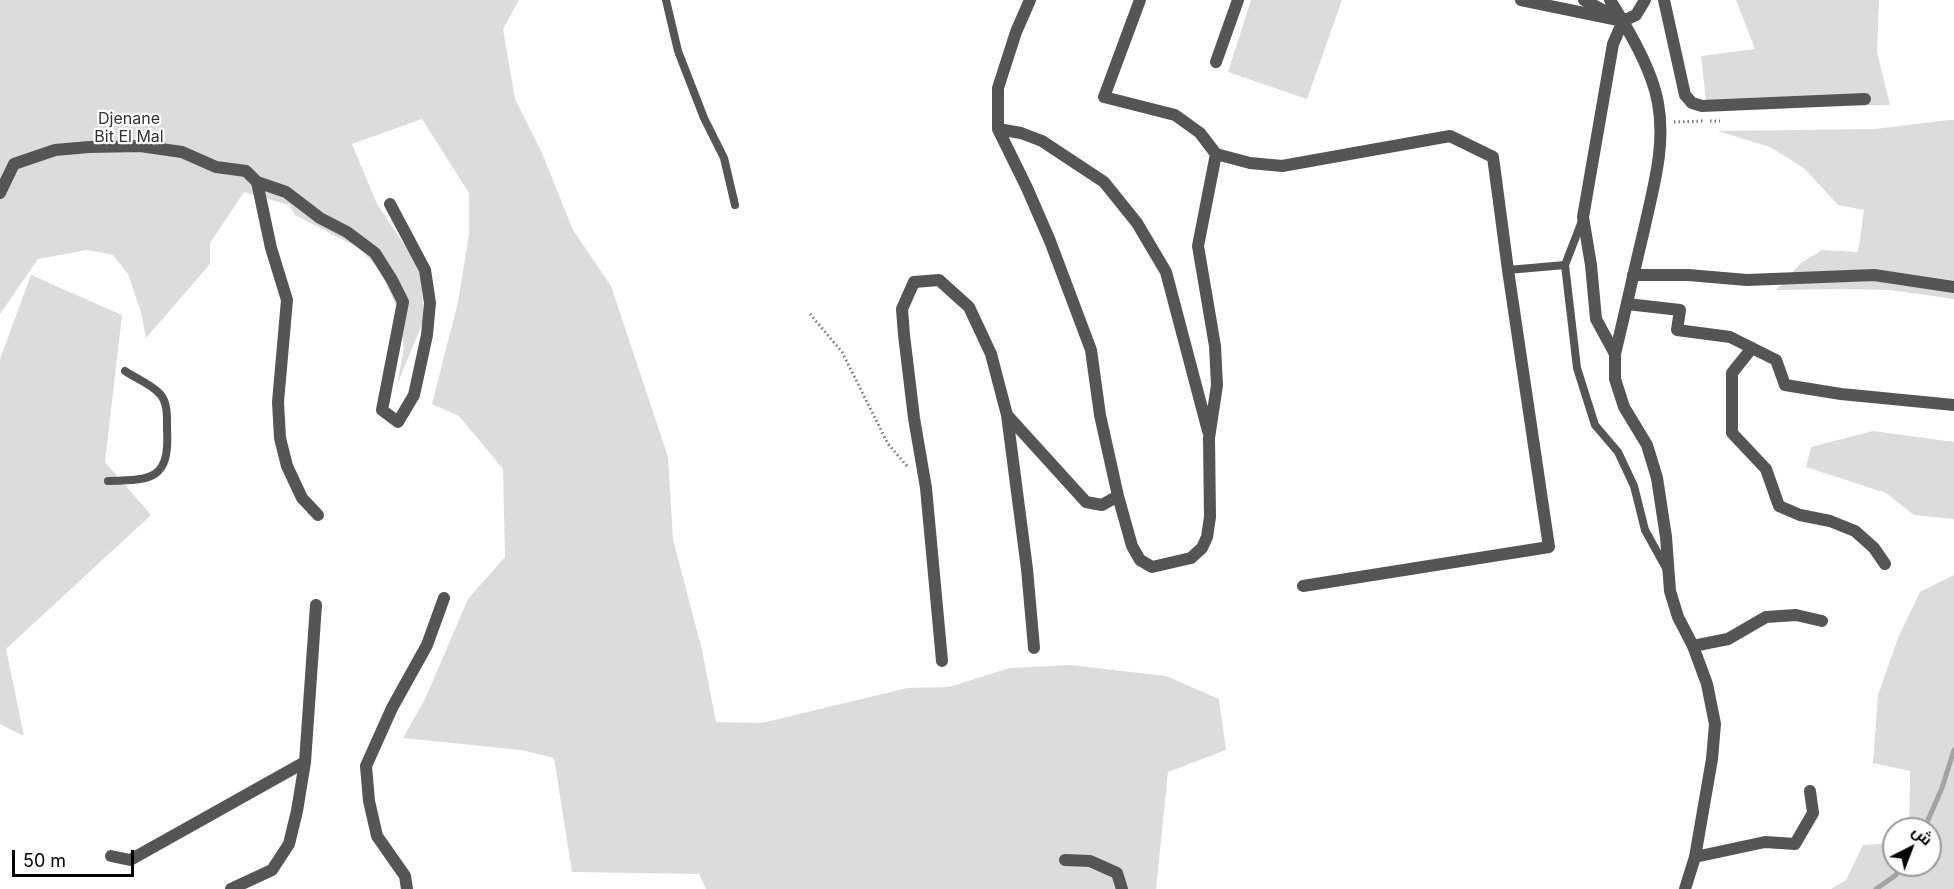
<!DOCTYPE html>
<html>
<head>
<meta charset="utf-8">
<style>
  body { margin:0 }
  #map { position:relative; width:1954px; height:889px; overflow:hidden; background:#fff; font-family:Inter,Cairo,sans-serif }
  canvas { display:block }
  .north { position:absolute; left:1882px; top:817px; width:60px; height:60px; box-sizing:border-box; background:#fff; border:2px solid #999; border-radius:50%; rotate:42deg; font-size:16px; font-weight:700; line-height:24px; text-align:center; color:#000 }
  .north::after { content:''; display:block; margin:auto; width:21px; height:27px; background:#000; clip-path:polygon(50% 0,100% 100%,50% 72%,0 100%) }
  .scale { position:absolute; left:12px; top:850px; width:122px; height:27px; box-sizing:border-box; border:3px solid #000; border-top:0; padding-left:8px; font-size:18px; line-height:21px; white-space:nowrap; color:#000; -webkit-text-stroke:4px #fff; paint-order:stroke }
</style>
</head>
<body>
<div id="map">
<canvas width="1954" height="889"></canvas>
<div class="north">ش</div>
<div class="scale">50 m</div>
</div>
<script>
const ctx = document.querySelector('canvas').getContext('2d');
ctx.lineJoin = 'round';
function paint(path, color) {
  ctx.fillStyle = color;
  ctx.fill(path, 'evenodd');
}
function trace(path, color, width, dash) {
  ctx.strokeStyle = color;
  ctx.lineWidth = width;
  ctx.lineCap = dash ? 'butt' : 'round';
  ctx.setLineDash(dash || []);
  ctx.stroke(path);
}
function label(font, color, halo, rows, align = 'center') {
  ctx.font = font + ' Inter,sans-serif';
  ctx.lineWidth = 4.5;
  ctx.setLineDash([]);
  ctx.textBaseline = 'middle';
  ctx.strokeStyle = halo;
  ctx.fillStyle = color;
  for (const [text, x, y, turn = 0] of rows) {
    ctx.save();
    ctx.translate(x, y);
    ctx.rotate((+turn || 0) * Math.PI / 180);
    ctx.textAlign = isNaN(turn) ? turn : align;
    if (halo) ctx.strokeText(text, 0, 0);
    ctx.fillText(text, 0, 0);
    ctx.restore();
  }
}
const green = new Path2D(`
  M 0,0 L 519,0 L 503,29 L 515,99 L 542,153 L 573,230 L 611,286 L 668,457 L 673,539 L 702,650 L 716,722 L 762,723 L 907,688 L 949,687 L 1010,668 L 1070,665 L 1166,676 L 1219,699 L 1226,750 L 1168,772 L 1156,889 L 706,889 L 699,874 L 572,872 L 554,758 L 521,750 L 403,738 L 425,699 L 468,599 L 505,557 L 503,469 L 459,416 L 432,404 L 458,302 L 469,234 L 469,193 L 422,119 L 352,144 L 377,204 L 420,268 L 424,319 L 397,385 L 404,348 L 399,312 L 379,268 L 357,247 L 295,215 L 289,205 L 244,192 L 210,243 L 210,264 L 146,338 L 141,312 L 128,274 L 113,255 L 87,250 L 38,259 L 0,314 Z
  M 1251,0 L 1342,0 L 1307,99 L 1228,72 Z
  M 1736,0 L 1879,0 L 1877,52 L 1890,105 L 1707,109 L 1701,56 L 1755,49 Z
  M 1949,120 L 1954,120 L 1954,299 L 1890,290 L 1844,289 L 1776,290 L 1801,263 L 1822,250 L 1858,252 L 1864,210 L 1838,205 L 1804,168 L 1770,147 L 1718,131 L 1875,129 Z
  M 31,275 L 122,315 L 105,462 L 151,515 L 6,649 L 24,736 L 0,724 L 0,359 Z
  M 1873,431 L 1954,442 L 1954,519 L 1914,515 L 1886,493 L 1806,467 L 1811,447 Z
  M 1954,575 L 1954,889 L 1831,889 L 1846,880 L 1863,845 L 1894,843 L 1894,865 L 1930,865 L 1930,829 L 1909,829 L 1910,771 L 1873,763 L 1878,695 L 1898,638 L 1920,592 Z`);
const stream = new Path2D(`
  M 1924,829 L 1942,788 L 1954,750
  M 1876,889 L 1896,875 L 1902,865`);
const path = new Path2D(`
  M 1710,121 L 1720,121
  M 1674,122 L 1703,121
  M 810,314 L 842,352 L 888,444 L 907,466`);
const service = new Path2D(`
  M 666,0 L 678,51 L 704,118 L 724,158 L 735,205
  M 1582,221 L 1565,265 L 1577,368 L 1595,425 L 1618,452 L 1634,486 L 1645,530 L 1666,568
  M 1508,270 L 1565,265
  M 108,481 C 152,480 170,480 167,429 C 167,417 168,403 160,394 C 151,384 135,378 125,371`);
const minor = new Path2D(`
  M 1140,0 L 1104,97 L 1175,115 L 1200,133 L 1216,154 L 1250,163 L 1282,166 L 1450,136 L 1493,157 L 1508,270 L 1549,547 L 1303,586
  M 1521,0 L 1623,21
  M 1584,0 L 1612,15
  M 1664,0 L 1685,95 L 1692,103 L 1702,106 L 1865,99
  M 1216,62 L 1238,0
  M 998,129 L 1021,133 L 1042,141 L 1104,182 L 1137,223 L 1166,272 L 1208,431
  M 257,182 L 271,248 L 287,300 L 278,402 L 280,438 L 287,466 L 302,498 L 318,515
  M 0,193 L 14,164 L 55,150 L 89,147 L 140,146 L 182,152 L 216,167 L 246,171 L 257,182 L 286,192 L 320,218 L 347,232 L 375,253 L 392,280 L 403,302 L 382,410 L 398,422 L 414,395 L 427,335 L 430,303 L 425,270 L 390,204
  M 1633,275 L 1688,275 L 1747,280 L 1874,275 L 1954,287
  M 1627,304 L 1680,310 L 1677,330 L 1730,337 L 1776,360 L 1785,385 L 1841,394 L 1954,405
  M 1752,348 L 1732,373 L 1732,433 L 1766,469 L 1779,506 L 1800,515 L 1830,521 L 1855,531 L 1874,548 L 1885,564
  M 1615,354 L 1596,319 L 1591,265 L 1583,217 L 1613,44 L 1623,21
  M 1007,415 L 1027,569 L 1034,648
  M 1118,496 L 1132,546 L 1140,560 L 1152,567 L 1191,558 L 1202,548 L 1207,537 L 1210,517 L 1209,438 L 1217,385 L 1215,346 L 1198,246 L 1216,154
  M 1693,646 L 1728,639 L 1766,617 L 1796,615 L 1822,621
  M 942,661 L 926,488 L 914,418 L 904,335 L 902,309 L 914,282 L 939,280 L 969,307 L 991,354 L 1007,415 L 1086,502 L 1102,505 L 1118,496 L 1100,415 L 1091,350 L 1050,241 L 1027,188 L 998,129 L 998,88 L 1016,32 L 1030,0
  M 111,856 L 130,860 L 305,762
  M 1695,857 L 1765,842 L 1795,844 L 1813,813 L 1810,791
  M 1065,860 L 1090,861 L 1117,873 L 1122,889
  M 231,889 L 272,870 L 289,844 L 297,811 L 305,762 L 316,605
  M 407,889 L 405,876 L 377,836 L 369,801 L 366,766 L 392,708 L 427,645 L 444,598`);
const tertiary = new Path2D(`
  M 1610,0 C 1628,29 1652,69 1658,103 C 1666,146 1653,188 1644,230 C 1634,271 1625,313 1615,354 L 1615,379 L 1624,407 L 1647,445 L 1657,478 L 1666,537 L 1670,591 L 1678,617 L 1693,646 L 1707,684 L 1715,724 L 1712,759 L 1695,857 L 1685,889
  M 1623,21 L 1636,15 L 1645,0`);
const parkNames = [
  ["Djenane",129,119],
  ["Bit El Mal",129,137]
];
paint(green, '#dcdcdc');
trace(stream, '#a3a3a3', 5);
trace(path, '#777', 3, [1.5, 3]);
trace(service, '#555', 8);
trace(minor, '#555', 12);
trace(tertiary, '#555', 12);
label('16px', '#333', '#fff', parkNames);
</script>
</body>
</html>
